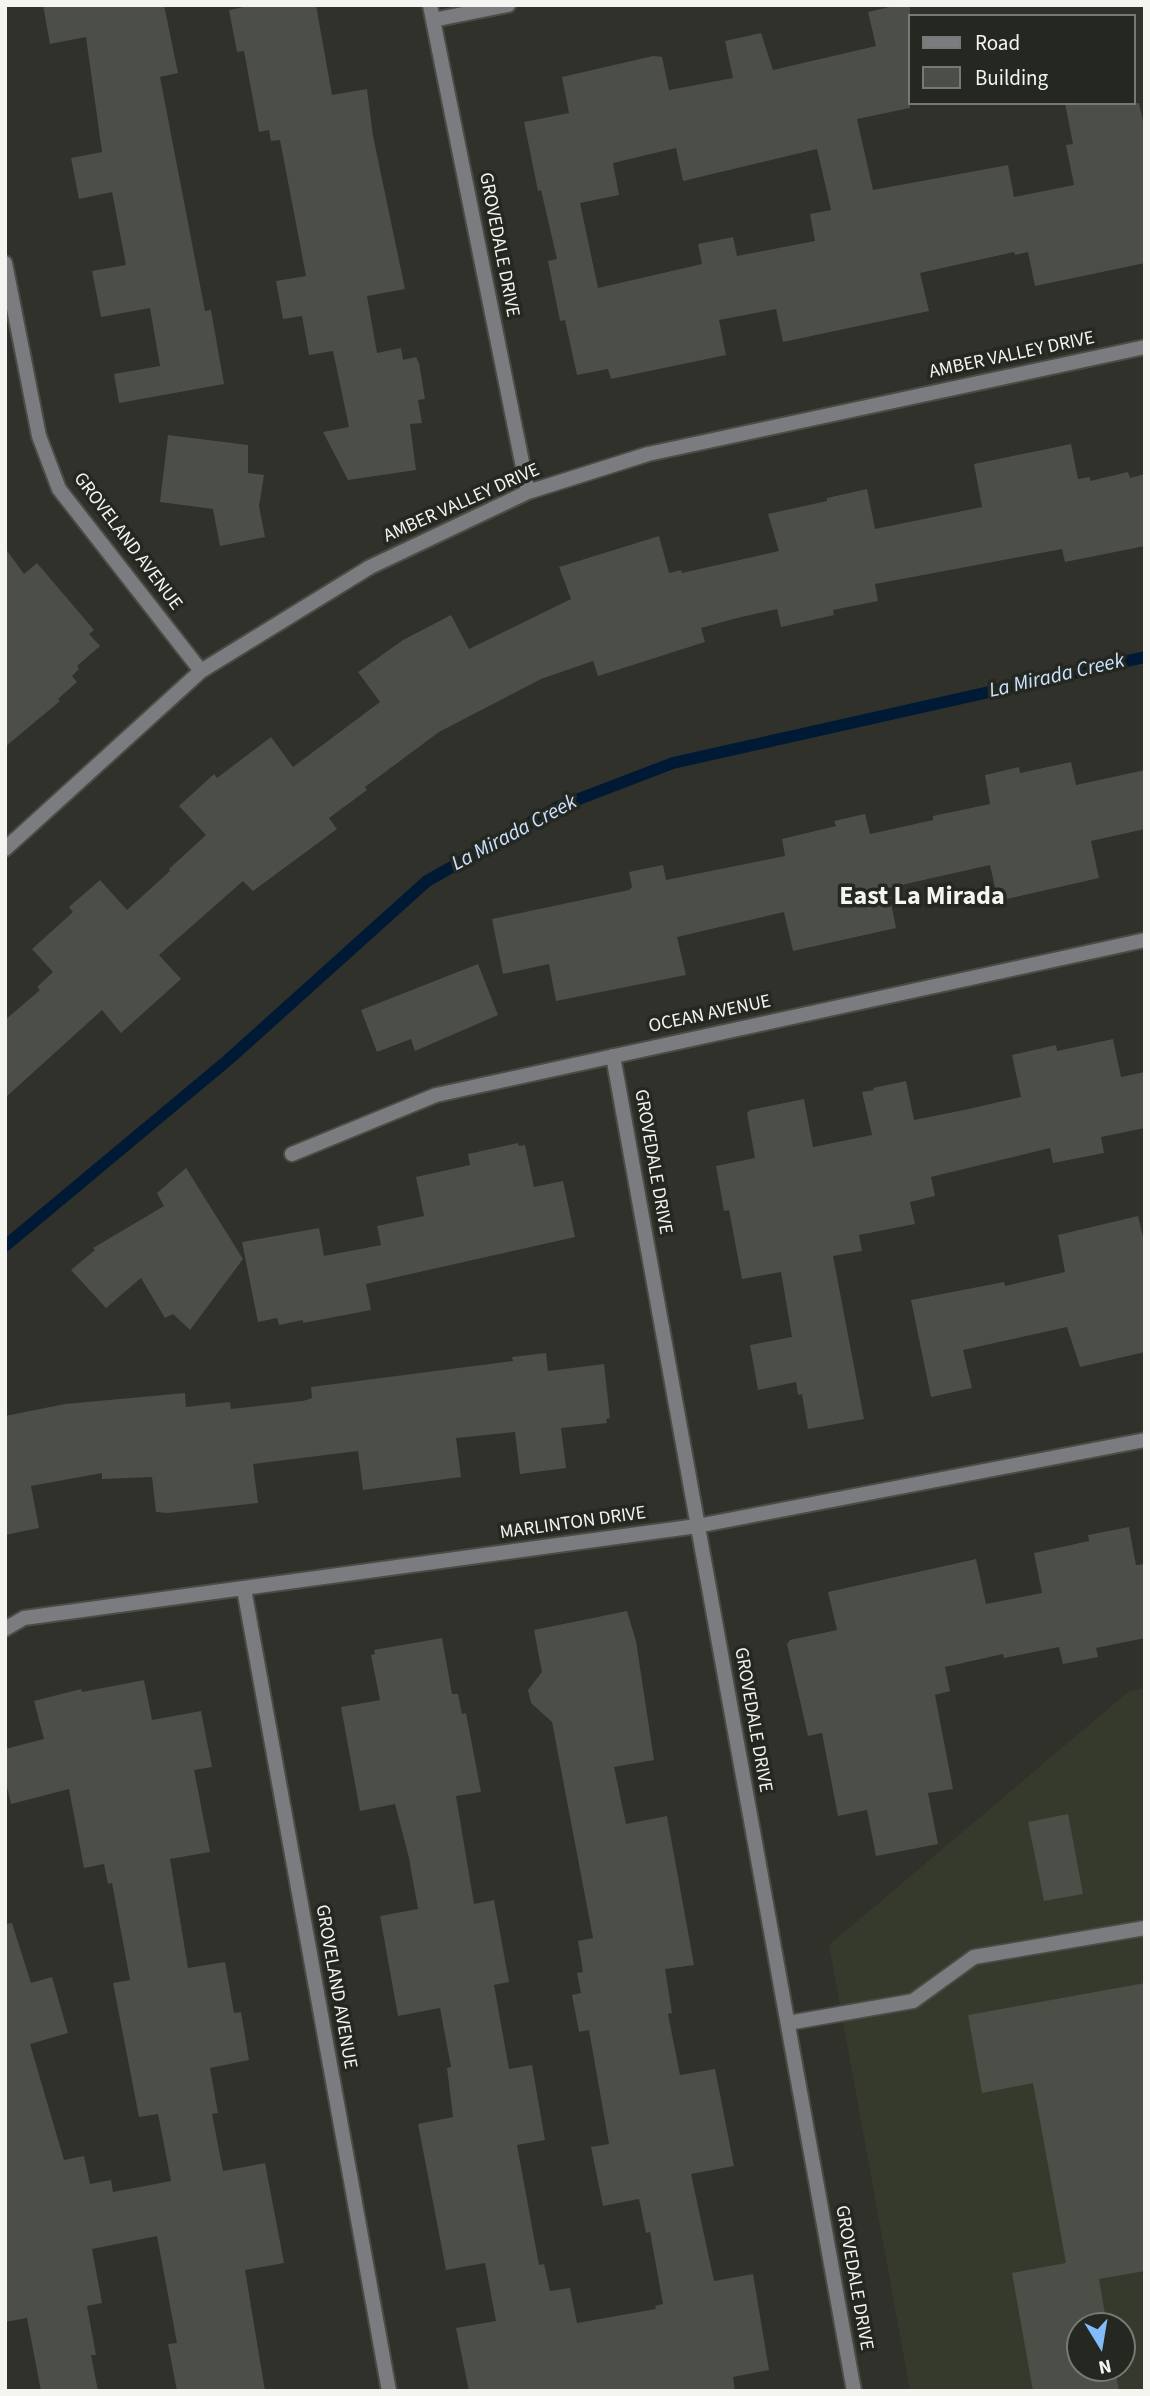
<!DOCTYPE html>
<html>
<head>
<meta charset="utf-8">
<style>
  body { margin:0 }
  #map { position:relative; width:1150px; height:2396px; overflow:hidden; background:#2f312a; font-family:"Source Sans 3",sans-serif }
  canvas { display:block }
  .frame { position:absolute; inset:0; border:7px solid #f4f5f1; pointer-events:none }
  .legend { position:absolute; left:908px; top:14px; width:228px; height:91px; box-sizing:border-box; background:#252721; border:2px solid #787974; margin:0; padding:9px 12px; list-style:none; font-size:21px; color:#f4f5f1 }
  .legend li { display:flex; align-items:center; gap:14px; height:35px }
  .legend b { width:35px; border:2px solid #787974 }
  .north { position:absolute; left:1066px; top:2312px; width:70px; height:70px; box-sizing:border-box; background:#252721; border:2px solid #787974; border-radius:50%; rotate:169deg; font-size:19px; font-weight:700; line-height:28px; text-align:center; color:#f4f5f1 }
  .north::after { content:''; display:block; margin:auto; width:24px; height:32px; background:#82bcfa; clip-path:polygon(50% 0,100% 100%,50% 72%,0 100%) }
</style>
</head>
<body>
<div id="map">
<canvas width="1150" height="2396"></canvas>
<div class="frame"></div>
<ul class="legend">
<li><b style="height:9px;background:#7a7c7f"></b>Road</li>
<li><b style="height:19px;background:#4c4e48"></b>Building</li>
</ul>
<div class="north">N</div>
</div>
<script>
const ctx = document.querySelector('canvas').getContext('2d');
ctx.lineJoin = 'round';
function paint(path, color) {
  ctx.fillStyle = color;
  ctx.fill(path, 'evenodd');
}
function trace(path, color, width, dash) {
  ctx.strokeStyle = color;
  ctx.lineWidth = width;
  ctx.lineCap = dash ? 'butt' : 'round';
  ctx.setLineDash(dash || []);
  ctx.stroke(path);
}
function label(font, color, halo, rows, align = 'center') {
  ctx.font = font + ' "Source Sans 3",sans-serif';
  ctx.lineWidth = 7;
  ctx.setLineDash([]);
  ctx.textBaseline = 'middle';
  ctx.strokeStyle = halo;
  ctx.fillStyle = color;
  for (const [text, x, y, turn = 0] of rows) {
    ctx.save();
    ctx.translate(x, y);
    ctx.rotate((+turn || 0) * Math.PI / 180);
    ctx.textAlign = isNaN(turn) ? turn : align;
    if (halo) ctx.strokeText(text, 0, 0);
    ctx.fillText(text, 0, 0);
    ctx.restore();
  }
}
const built = new Path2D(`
  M 1145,1688 L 1145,2391 L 910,2391 L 829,1945 L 1129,1691 ZM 1080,2326 L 1122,2326 L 1122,2368 L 1080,2368 Z`);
const stream = new Path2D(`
  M 5,1246 L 228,1060 L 427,881 L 558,807 L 673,763 L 1145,657`);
const building = new Path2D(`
  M 43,5 L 164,5 L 178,73 L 160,77 L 205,311 L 211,310 L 224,384 L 119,403 L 114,374 L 160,366 L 150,308 L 101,317 L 92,271 L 126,265 L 112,192 L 79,199 L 71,158 L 102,152 L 86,37 L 50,44 Z
  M 254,5 L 316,5 L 332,95 L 367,89 L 373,136 L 405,289 L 367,296 L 377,353 L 401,348 L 403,360 L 416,357 L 419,363 L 425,399 L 418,400 L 422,423 L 410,424 L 416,470 L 348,480 L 323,432 L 349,427 L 333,351 L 309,355 L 302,316 L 283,319 L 276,281 L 306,276 L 280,140 L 271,141 L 269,130 L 259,132 L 244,51 L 237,52 L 229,10 Z
  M 898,5 L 910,5 L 910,108 L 857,119 L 873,190 L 1008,165 L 1014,197 L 1074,185 L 1066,145 L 1073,144 L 1065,103 L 1139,103 L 1145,131 L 1145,263 L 1035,286 L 1028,252 L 1015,255 L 1014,252 L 920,273 L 929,311 L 783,342 L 776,309 L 719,320 L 726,355 L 611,379 L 608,369 L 577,375 L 565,320 L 560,321 L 548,261 L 557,259 L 541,190 L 538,191 L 524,122 L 569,113 L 562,77 L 653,56 L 662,57 L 669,90 L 733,78 L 725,41 L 761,33 L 773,70 L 876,46 L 868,12 ZM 676,148 L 683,181 L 817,149 L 831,210 L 810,214 L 815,241 L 737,256 L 733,237 L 698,244 L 702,264 L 598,288 L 580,203 L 619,195 L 613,163 Z
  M 168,435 L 248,445 L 248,473 L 264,475 L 259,506 L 265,537 L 220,546 L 213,509 L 160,502 Z
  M 1071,444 L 1078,479 L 1090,477 L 1090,481 L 1128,472 L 1130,478 L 1145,474 L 1145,546 L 1065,562 L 1062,549 L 875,584 L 878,601 L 833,610 L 834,615 L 781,627 L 777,609 L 737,618 L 701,628 L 705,642 L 598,676 L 593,661 L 541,679 L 439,732 L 365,787 L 367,790 L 329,818 L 337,829 L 253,891 L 243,881 L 159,955 L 181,979 L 121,1033 L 102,1010 L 5,1098 L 5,1020 L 40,990 L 37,987 L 53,972 L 32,949 L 73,912 L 69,907 L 100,880 L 127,910 L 170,871 L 169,869 L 206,835 L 179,806 L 214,774 L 217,778 L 271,737 L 293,767 L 380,702 L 358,672 L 403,640 L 451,615 L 469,649 L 571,599 L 559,567 L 659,536 L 669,573 L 681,570 L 682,573 L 779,551 L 768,514 L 827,501 L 827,498 L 867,489 L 875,529 L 982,507 L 974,464 Z
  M 5,548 L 24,574 L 37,563 L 94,630 L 89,634 L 100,646 L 77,666 L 79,669 L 72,676 L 77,682 L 58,699 L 60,701 L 5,747 Z
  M 1071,762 L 1076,785 L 1145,770 L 1145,829 L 1091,841 L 1099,878 L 998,901 L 990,865 L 888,888 L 896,928 L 793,951 L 784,912 L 677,937 L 686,975 L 556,1001 L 549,964 L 503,974 L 492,919 L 629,890 L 632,887 L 629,872 L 663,865 L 666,880 L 785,856 L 782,839 L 836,826 L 834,821 L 865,814 L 870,834 L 933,820 L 933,816 L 990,804 L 985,775 L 1019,767 L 1020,773 Z
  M 478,964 L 498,1015 L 415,1051 L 411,1039 L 377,1052 L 361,1010 Z
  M 1113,1039 L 1121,1077 L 1145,1072 L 1145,1128 L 1101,1137 L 1104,1153 L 1053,1163 L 1050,1148 L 931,1177 L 935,1196 L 910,1202 L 915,1224 L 859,1235 L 862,1251 L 833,1256 L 864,1419 L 808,1429 L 802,1394 L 798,1395 L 796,1382 L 758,1390 L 750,1345 L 792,1337 L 781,1272 L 742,1279 L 729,1210 L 724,1211 L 716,1166 L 755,1158 L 747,1113 L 750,1110 L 804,1099 L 813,1147 L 872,1135 L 862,1092 L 874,1090 L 873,1088 L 906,1081 L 914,1120 L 964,1110 L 1021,1097 L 1012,1055 L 1056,1045 L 1057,1051 Z
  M 518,1143 L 519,1146 L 525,1145 L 534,1187 L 563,1181 L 575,1237 L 366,1284 L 371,1310 L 303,1323 L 303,1320 L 279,1325 L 277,1318 L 258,1322 L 242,1242 L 319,1228 L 324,1256 L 381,1245 L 377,1226 L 424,1216 L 416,1177 L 470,1165 L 468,1154 Z
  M 186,1168 L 243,1259 L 190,1330 L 173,1314 L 165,1318 L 141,1278 L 106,1308 L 71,1270 L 95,1250 L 93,1248 L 164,1206 L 157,1193 Z
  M 1138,1216 L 1145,1245 L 1145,1352 L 1080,1367 L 1067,1327 L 963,1350 L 972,1388 L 931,1397 L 911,1300 L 1004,1282 L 1005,1286 L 1065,1272 L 1058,1235 Z
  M 546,1353 L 548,1371 L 604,1364 L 610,1418 L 606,1419 L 607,1423 L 561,1428 L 566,1468 L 520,1474 L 515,1432 L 456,1438 L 461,1477 L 363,1490 L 358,1451 L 253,1464 L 258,1503 L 168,1513 L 156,1512 L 152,1477 L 102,1479 L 102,1473 L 31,1486 L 39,1528 L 5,1535 L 5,1416 L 65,1404 L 185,1393 L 186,1407 L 230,1402 L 231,1409 L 303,1401 L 312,1398 L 311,1387 L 513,1361 L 512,1357 Z
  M 1129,1527 L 1136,1565 L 1145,1564 L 1145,1638 L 1096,1648 L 1098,1657 L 1063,1664 L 1059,1647 L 1004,1658 L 1003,1654 L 945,1667 L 950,1691 L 935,1695 L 953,1789 L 928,1793 L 938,1844 L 876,1856 L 867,1810 L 838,1816 L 822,1733 L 808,1736 L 787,1644 L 790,1640 L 837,1630 L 828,1592 L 976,1559 L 986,1604 L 1042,1593 L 1034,1553 L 1089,1541 L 1088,1535 Z
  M 627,1611 L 636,1641 L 654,1760 L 614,1767 L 626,1824 L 667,1816 L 694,1965 L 665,1969 L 672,2013 L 668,2014 L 680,2075 L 715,2069 L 734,2166 L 691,2174 L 714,2281 L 753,2274 L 769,2370 L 733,2377 L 735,2391 L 469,2391 L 456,2328 L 496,2321 L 485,2263 L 446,2270 L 418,2124 L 453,2117 L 447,2068 L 451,2067 L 440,2008 L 398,2016 L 380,1916 L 418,1909 L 409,1858 L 395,1804 L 360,1811 L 341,1707 L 380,1700 L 371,1655 L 375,1654 L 374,1650 L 442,1638 L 452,1694 L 458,1694 L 462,1714 L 466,1713 L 481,1792 L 456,1796 L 474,1904 L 494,1900 L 509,1982 L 494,1985 L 509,2069 L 532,2065 L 545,2140 L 517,2145 L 539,2265 L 544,2264 L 550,2291 L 570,2288 L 577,2323 L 656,2309 L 655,2306 L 663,2304 L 650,2232 L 646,2233 L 639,2199 L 603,2206 L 591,2147 L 609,2144 L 589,2030 L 579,2032 L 572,1995 L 581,1993 L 577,1973 L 583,1972 L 578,1941 L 593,1938 L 552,1722 L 531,1703 L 528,1690 L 542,1672 L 534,1630 Z
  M 144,1680 L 152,1720 L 201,1711 L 212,1767 L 194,1770 L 210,1852 L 170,1859 L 188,1968 L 225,1962 L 234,2013 L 241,2012 L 249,2060 L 210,2068 L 218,2113 L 212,2114 L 223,2171 L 265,2163 L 284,2263 L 245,2270 L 265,2391 L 177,2391 L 168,2344 L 177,2343 L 157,2236 L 92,2249 L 102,2303 L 87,2306 L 96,2355 L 91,2355 L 98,2391 L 41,2391 L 27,2318 L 5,2322 L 5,1924 L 12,1923 L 31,1983 L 52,1977 L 68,2033 L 30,2044 L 64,2160 L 84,2156 L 90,2184 L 111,2180 L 113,2192 L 171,2181 L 158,2114 L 139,2117 L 113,1983 L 130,1980 L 112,1883 L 108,1884 L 104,1864 L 84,1868 L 69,1789 L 11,1804 L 5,1779 L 5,1749 L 44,1739 L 34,1701 L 81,1689 L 82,1692 Z
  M 1068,1814 L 1083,1894 L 1044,1901 L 1028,1822 Z
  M 1145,1983 L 1145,2271 L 1099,2279 L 1107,2326 L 1080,2326 L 1080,2368 L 1115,2368 L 1119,2391 L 1033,2391 L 1012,2273 L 1066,2263 L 1033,2083 L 982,2093 L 968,2015 Z`);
const service = new Path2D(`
  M 788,2023 L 913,2001 L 974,1957 L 1145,1928`);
const minor = new Path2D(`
  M 430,5 L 528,492
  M 433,20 L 508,5
  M 5,263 L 39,436 L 59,489 L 201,671
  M 5,849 L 201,671 L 370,567 L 528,492 L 648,454 L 1145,347
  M 613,1056 L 854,2391
  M 292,1154 L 436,1095 L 1145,940
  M 244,1589 L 389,2391
  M 5,1629 L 24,1618 L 697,1526 L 1145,1440`);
const streetNames = [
  ["GROVEDALE DRIVE",498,245,79],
  ["AMBER VALLEY DRIVE",1012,356,-12],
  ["AMBER VALLEY DRIVE",462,504,-24],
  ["GROVELAND AVENUE",127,542,53],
  ["OCEAN AVENUE",710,1015,-12],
  ["GROVEDALE DRIVE",652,1162,80],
  ["MARLINTON DRIVE",573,1524,-8],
  ["GROVEDALE DRIVE",752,1720,80],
  ["GROVELAND AVENUE",335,1987,80],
  ["GROVEDALE DRIVE",853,2278,80]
];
const waterNames = [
  ["La Mirada Creek",1057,677,-13],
  ["La Mirada Creek",515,834,-28]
];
const districtNames = [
  ["East La Mirada",922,898]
];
paint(built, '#363a2d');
trace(stream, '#001a36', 12);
paint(building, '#4c4e48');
trace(service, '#4b4c46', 18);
trace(minor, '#4b4c46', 18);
trace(service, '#7a7c7f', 14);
trace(minor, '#7a7c7f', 14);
label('19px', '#f4f5f1', '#252721', streetNames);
label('italic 21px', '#cbe3fe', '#252721', waterNames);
label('bold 26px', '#f4f5f1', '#252721', districtNames);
</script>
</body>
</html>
